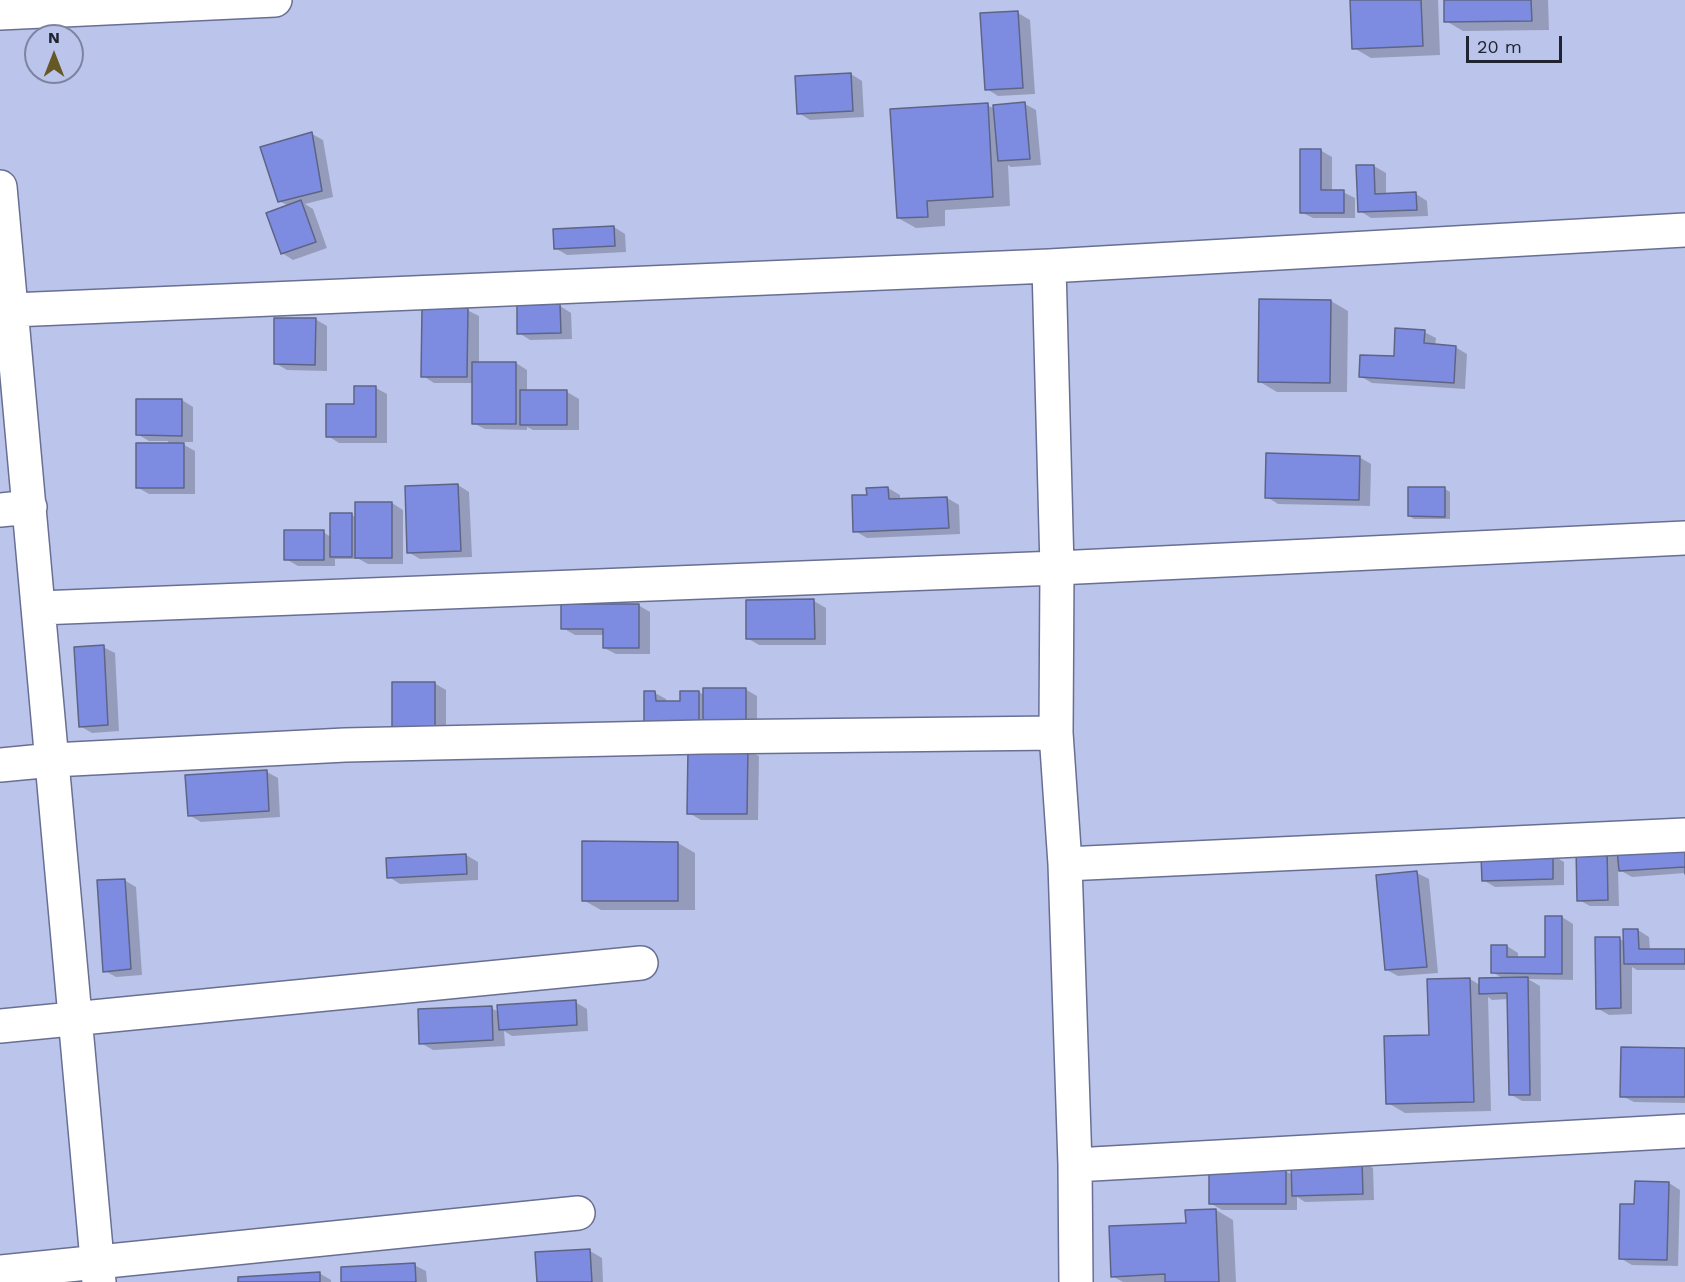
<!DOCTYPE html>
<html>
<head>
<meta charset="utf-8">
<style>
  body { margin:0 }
  #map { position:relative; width:1685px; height:1282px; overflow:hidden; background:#bbc4ea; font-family:"Work Sans",sans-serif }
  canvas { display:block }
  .north { position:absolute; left:24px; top:24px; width:60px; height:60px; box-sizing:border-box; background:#bbc4ea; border:2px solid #7d84a0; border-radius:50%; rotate:0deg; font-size:16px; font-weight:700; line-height:24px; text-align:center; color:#202332 }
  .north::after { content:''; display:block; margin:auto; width:21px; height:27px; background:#665825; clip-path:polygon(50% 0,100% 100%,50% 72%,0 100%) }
  .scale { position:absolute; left:1466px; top:36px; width:96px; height:27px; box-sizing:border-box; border:3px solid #202332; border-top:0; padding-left:8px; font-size:18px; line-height:21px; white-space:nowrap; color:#202332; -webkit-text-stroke:4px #bbc4ea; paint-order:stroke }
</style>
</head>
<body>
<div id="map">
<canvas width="1685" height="1282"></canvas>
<div class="north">N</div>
<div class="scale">20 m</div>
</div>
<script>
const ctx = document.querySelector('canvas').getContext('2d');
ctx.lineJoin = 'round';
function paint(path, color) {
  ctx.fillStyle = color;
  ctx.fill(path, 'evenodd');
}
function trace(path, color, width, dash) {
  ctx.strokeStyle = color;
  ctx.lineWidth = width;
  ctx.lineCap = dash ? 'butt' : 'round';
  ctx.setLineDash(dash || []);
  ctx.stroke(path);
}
const shadow = new Path2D(`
  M 1352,0 L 1438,0 L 1440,55 L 1371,58 L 1354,48 Z
  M 1445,0 L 1548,0 L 1549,30 L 1463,31 L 1446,21 Z
  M 1018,13 L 1030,20 L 1035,94 L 998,96 L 987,89 Z
  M 851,74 L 862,81 L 864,117 L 810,120 L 799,113 Z
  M 1025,104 L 1036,110 L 1041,165 L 1011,167 L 1008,165 L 1010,206 L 945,210 L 945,226 L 916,228 L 898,218 L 987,105 L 995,109 Z
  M 312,134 L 323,140 L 333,197 L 305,204 L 313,209 L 327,248 L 293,260 L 282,253 L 289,206 L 279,201 Z
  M 1320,150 L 1332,157 L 1332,192 L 1343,192 L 1355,198 L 1355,218 L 1313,218 L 1301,212 Z
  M 1374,166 L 1386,173 L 1386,195 L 1416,194 L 1427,201 L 1428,216 L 1371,218 L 1360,211 L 1358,167 Z
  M 614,227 L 625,234 L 626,252 L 567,255 L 555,248 Z
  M 1331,301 L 1348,311 L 1347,392 L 1277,392 L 1260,382 Z
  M 560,306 L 571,313 L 572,339 L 530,340 L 519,333 Z
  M 467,310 L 479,316 L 479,363 L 516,363 L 527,370 L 527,392 L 567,392 L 579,399 L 579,430 L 533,430 L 527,427 L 527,430 L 485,429 L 473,423 L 473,383 L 434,383 L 423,376 Z
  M 315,319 L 327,326 L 327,371 L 287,370 L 275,363 Z
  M 1424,332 L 1436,338 L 1435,346 L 1455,347 L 1467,354 L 1465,389 L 1372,383 L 1360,376 L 1395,358 Z
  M 376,388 L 387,394 L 387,443 L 339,443 L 328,436 L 355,405 Z
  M 182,400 L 193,407 L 193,442 L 179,442 L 195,451 L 195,494 L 149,494 L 137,487 L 168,444 L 168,441 L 149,441 L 137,434 Z
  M 1359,457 L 1371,464 L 1370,506 L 1278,504 L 1267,497 Z
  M 458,485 L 469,492 L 472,557 L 420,559 L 408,552 Z
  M 888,488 L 900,495 L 900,500 L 947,498 L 959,505 L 960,534 L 867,538 L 855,531 L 868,496 Z
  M 1445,489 L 1450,492 L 1450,519 L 1414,519 L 1409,516 Z
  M 392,503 L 403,510 L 403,564 L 368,564 L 359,559 L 335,559 L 335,566 L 298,566 L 286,559 L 323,532 L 331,537 L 352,515 L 357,518 Z
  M 814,601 L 826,608 L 826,645 L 759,645 L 747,638 Z
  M 638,605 L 650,612 L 650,654 L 616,654 L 604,648 L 604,635 L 575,635 L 563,628 Z
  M 103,647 L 115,653 L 119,731 L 92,733 L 80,726 Z
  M 434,683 L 446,690 L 446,738 L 394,732 Z
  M 745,689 L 757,696 L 757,729 L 657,730 L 655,693 L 666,699 L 667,703 L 681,703 L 699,692 L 704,695 Z
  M 747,750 L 759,756 L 758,820 L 701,820 L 689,813 Z
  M 267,772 L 278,778 L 280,817 L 201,822 L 189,815 Z
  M 678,843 L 695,853 L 695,910 L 601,910 L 583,900 Z
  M 1685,847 L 1685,873 L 1632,877 L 1618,869 L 1619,906 L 1590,906 L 1579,900 L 1606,848 Z
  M 466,855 L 478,862 L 478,880 L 400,884 L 389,877 Z
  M 1552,855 L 1564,862 L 1564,885 L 1495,887 L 1483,880 Z
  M 1417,873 L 1429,879 L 1438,973 L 1398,976 L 1387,970 Z
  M 124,880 L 136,887 L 142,975 L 116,977 L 105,971 Z
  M 1562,917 L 1573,924 L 1573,980 L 1528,979 L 1540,986 L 1541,1101 L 1522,1101 L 1510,1094 L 1509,999 L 1492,1000 L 1488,997 L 1491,1111 L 1405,1113 L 1388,1103 L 1470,979 L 1480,985 L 1504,979 L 1492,972 L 1507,946 L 1518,953 L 1518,958 L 1546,959 Z
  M 1638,930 L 1649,937 L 1650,950 L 1685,950 L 1685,970 L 1637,970 L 1632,967 L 1632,1014 L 1609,1015 L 1597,1008 L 1620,939 L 1625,942 Z
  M 575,1002 L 587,1009 L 588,1031 L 512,1036 L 504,1031 L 505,1046 L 433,1050 L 421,1043 L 491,1008 L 499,1012 Z
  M 1685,1049 L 1685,1103 L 1634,1102 L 1622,1096 Z
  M 1362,1162 L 1373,1168 L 1374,1200 L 1305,1202 L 1297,1197 L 1297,1210 L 1222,1210 L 1210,1203 L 1285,1171 L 1293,1175 Z
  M 1669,1183 L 1680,1190 L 1678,1266 L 1632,1265 L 1620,1258 Z
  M 1216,1210 L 1233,1220 L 1236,1282 L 1123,1282 L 1112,1276 L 1187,1224 Z
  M 590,1251 L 602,1258 L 603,1282 L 538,1282 Z
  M 414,1265 L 426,1271 L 427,1282 L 343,1282 Z
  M 319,1273 L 331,1280 L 331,1282 L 240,1282 Z`);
const building = new Path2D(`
  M 1350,0 L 1421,0 L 1423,46 L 1352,49 Z
  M 1444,0 L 1531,0 L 1532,21 L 1444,22 Z
  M 1018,11 L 1023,88 L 985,90 L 980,13 Z
  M 851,73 L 853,111 L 797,114 L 795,76 Z
  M 1025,102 L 1030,159 L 998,161 L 993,105 Z
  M 988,103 L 993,197 L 927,201 L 928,217 L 897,218 L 890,109 Z
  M 312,132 L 322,191 L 278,202 L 260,147 Z
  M 1300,149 L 1321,149 L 1321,190 L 1344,190 L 1344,213 L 1300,213 Z
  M 1356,165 L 1374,165 L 1375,194 L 1416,192 L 1417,210 L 1358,212 Z
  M 301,200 L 316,242 L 281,254 L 266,213 Z
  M 614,226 L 615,246 L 554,249 L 553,229 Z
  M 1259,299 L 1331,300 L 1330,383 L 1258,382 Z
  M 560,304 L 561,333 L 517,334 L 517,305 Z
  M 422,308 L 468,308 L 467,377 L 421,377 Z
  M 274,318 L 316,318 L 315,365 L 274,364 Z
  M 1395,328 L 1425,330 L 1424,343 L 1456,346 L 1454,383 L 1359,377 L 1360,355 L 1394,356 Z
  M 472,362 L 516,362 L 516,424 L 472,424 Z
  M 354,386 L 376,386 L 376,437 L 326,437 L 326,404 L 354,404 Z
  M 520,390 L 567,390 L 567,425 L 520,425 Z
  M 136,399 L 182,399 L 182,436 L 136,435 Z
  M 136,443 L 184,443 L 184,488 L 136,488 Z
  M 1266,453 L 1360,456 L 1359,500 L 1265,498 Z
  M 458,484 L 461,551 L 407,553 L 405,486 Z
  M 888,487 L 889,499 L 947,497 L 949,528 L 853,532 L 852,495 L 867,495 L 866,488 Z
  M 1408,487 L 1445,487 L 1445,517 L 1408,516 Z
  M 355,502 L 392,502 L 392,558 L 355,558 Z
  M 330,513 L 352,513 L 352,557 L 330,557 Z
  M 284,530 L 324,530 L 324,560 L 284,560 Z
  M 814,599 L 815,639 L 746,639 L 746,600 Z
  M 561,604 L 639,604 L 639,648 L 603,648 L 603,629 L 561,629 Z
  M 104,645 L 108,725 L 79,727 L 74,647 Z
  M 392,682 L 435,682 L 435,732 L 392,733 Z
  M 703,688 L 746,688 L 746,723 L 703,723 Z
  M 644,691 L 655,691 L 656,701 L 680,701 L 680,691 L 699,691 L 699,723 L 644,724 Z
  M 688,748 L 748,748 L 747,814 L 687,814 Z
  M 267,770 L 269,811 L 188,816 L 185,775 Z
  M 582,841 L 678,842 L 678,901 L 582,901 Z
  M 1685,845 L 1685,874 L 1685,867 L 1619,871 L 1617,850 Z
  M 1607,846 L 1608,900 L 1577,901 L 1576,847 Z
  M 466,854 L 467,874 L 387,878 L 386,858 Z
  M 1553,854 L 1553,879 L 1482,881 L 1481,856 Z
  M 1417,871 L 1427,967 L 1385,970 L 1376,875 Z
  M 125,879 L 131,969 L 103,972 L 97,880 Z
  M 1545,916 L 1562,916 L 1562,974 L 1491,973 L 1491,945 L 1507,945 L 1507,957 L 1545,957 Z
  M 1623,929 L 1638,929 L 1639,949 L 1685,949 L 1685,964 L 1624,964 Z
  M 1595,937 L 1620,937 L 1621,1008 L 1596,1009 Z
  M 1528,977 L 1530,1095 L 1509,1095 L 1507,993 L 1479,994 L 1479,978 Z
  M 1470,978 L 1474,1102 L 1386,1104 L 1384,1036 L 1429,1035 L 1427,979 Z
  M 576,1000 L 577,1025 L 499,1030 L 497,1005 Z
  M 492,1006 L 493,1040 L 419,1044 L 418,1009 Z
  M 1621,1047 L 1685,1048 L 1685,1097 L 1620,1097 Z
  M 1362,1160 L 1363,1194 L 1292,1196 L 1291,1162 Z
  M 1209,1170 L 1286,1170 L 1286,1204 L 1209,1204 Z
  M 1635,1181 L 1669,1182 L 1667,1260 L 1619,1259 L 1620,1204 L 1634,1204 Z
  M 1216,1209 L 1219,1282 L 1165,1282 L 1165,1274 L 1111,1277 L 1109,1226 L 1186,1223 L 1185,1210 Z
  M 590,1249 L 592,1282 L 537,1282 L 535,1252 Z
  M 415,1263 L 416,1282 L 341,1282 L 341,1267 Z
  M 320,1272 L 320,1282 L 238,1282 L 238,1277 Z`);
const minor = new Path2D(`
  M 0,13 L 275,0
  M 0,187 L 99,1282
  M 1049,266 L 1057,568 L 1056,733 L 1065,864 L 1075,1165 L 1076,1282
  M 12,310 L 1049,266 L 1685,230
  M 0,510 L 30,507
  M 39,608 L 1057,568 L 1685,538
  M 0,765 L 53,760 L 345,745 L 703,737 L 1056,733
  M 1065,864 L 1685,835
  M 0,1026 L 641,963
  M 1075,1165 L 1685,1131
  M 0,1272 L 578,1213`);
paint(shadow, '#0003');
paint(building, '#7d8ce1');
trace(building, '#5d6486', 1.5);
trace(minor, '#686f92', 36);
trace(minor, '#fff', 33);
</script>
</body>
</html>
